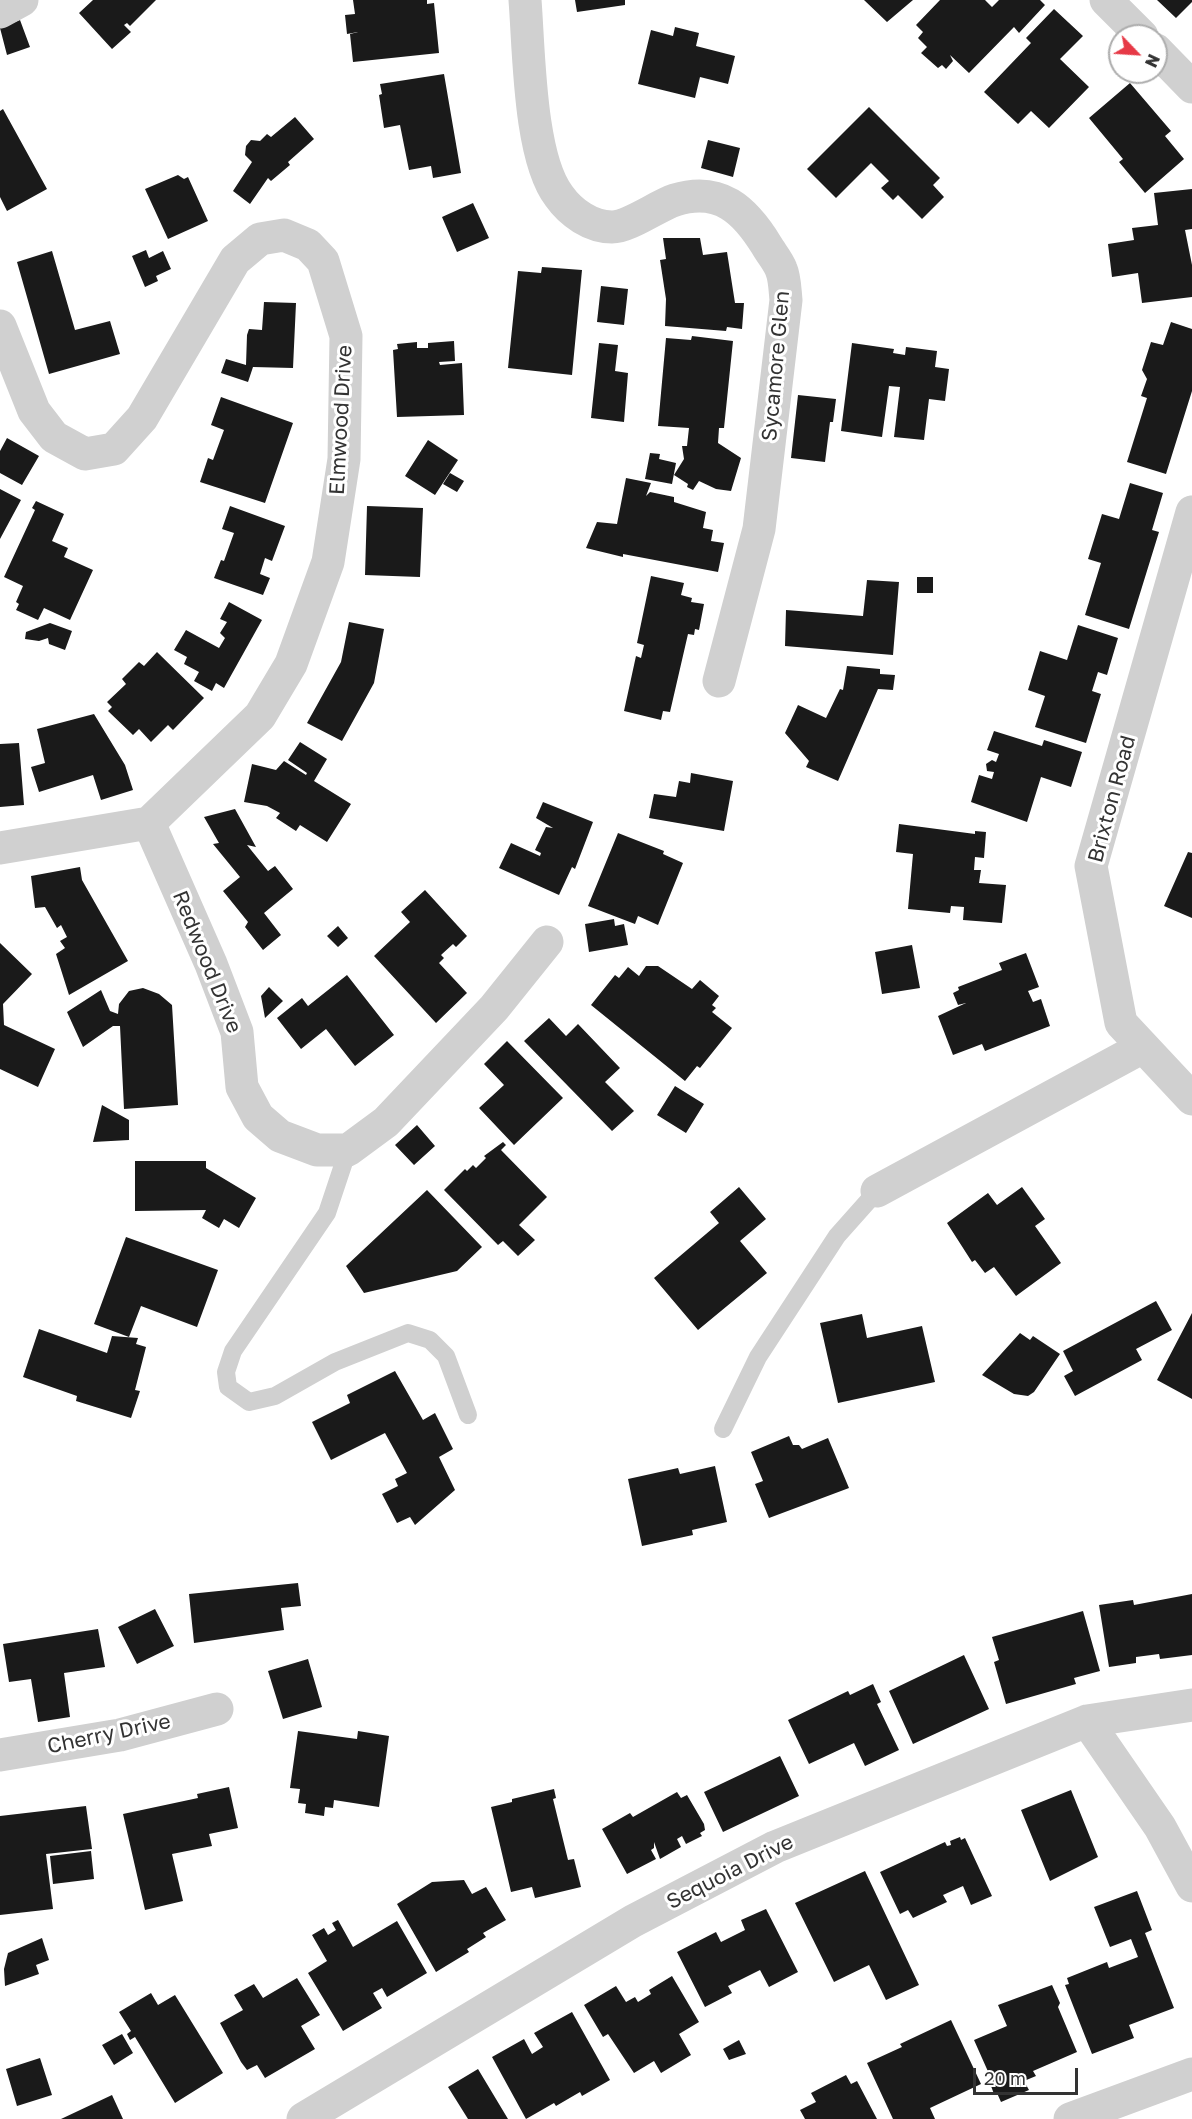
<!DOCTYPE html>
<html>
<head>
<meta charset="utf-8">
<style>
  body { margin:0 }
  #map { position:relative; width:1192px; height:2119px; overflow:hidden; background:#fff; font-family:"Golos Text",sans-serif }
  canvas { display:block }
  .north { position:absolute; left:1108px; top:24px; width:60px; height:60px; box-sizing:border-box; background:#fff; border:2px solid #adadad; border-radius:50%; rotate:115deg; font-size:16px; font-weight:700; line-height:24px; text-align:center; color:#333 }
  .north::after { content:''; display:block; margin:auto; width:21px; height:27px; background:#e63946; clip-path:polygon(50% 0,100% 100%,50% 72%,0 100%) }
  .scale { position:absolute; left:973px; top:2068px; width:105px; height:27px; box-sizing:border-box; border:3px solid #333; border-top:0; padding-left:8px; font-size:18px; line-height:21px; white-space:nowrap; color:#333; -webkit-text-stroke:4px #fff; paint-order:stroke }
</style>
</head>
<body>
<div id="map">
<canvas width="1192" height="2119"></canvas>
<div class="north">N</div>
<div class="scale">20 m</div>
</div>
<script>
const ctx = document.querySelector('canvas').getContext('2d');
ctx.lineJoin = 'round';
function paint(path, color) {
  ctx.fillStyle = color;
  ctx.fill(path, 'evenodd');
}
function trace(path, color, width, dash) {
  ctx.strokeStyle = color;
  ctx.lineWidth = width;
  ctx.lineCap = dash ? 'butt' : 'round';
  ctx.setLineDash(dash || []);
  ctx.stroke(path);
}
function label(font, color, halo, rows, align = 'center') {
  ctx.font = font + ' "Golos Text",sans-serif';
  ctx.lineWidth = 6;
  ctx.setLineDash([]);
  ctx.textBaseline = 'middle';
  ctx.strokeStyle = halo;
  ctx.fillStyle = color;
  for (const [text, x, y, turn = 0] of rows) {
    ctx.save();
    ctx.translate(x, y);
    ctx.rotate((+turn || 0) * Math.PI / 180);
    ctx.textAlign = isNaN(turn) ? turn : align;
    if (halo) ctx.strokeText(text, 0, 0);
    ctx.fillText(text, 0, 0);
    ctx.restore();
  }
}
const building = new Path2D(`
  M 93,0 L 156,0 L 130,26 L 127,23 L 124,25 L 131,32 L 112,49 L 79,13 Z
  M 353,0 L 427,0 L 427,4 L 434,3 L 439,53 L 353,62 L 350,34 L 358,32 L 347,34 L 345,15 L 355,14 Z
  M 575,0 L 625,0 L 625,5 L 577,12 Z
  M 864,0 L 913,0 L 887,22 Z
  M 940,0 L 985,0 L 992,7 L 999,0 L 1040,0 L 1045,5 L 1019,33 L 1014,27 L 969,73 L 950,55 L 953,61 L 946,69 L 942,65 L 938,68 L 921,53 L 927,47 L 918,38 L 923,32 L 916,25 Z
  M 1157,0 L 1192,0 L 1192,2 L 1176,18 Z
  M 1054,9 L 1083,36 L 1060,59 L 1089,87 L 1049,128 L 1031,111 L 1018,124 L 984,92 L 1031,43 L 1026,38 Z
  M 20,20 L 30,47 L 7,55 L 0,28 Z
  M 675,27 L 699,33 L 696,46 L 735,56 L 728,84 L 700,77 L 695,98 L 638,84 L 651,30 L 673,36 Z
  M 444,74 L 461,173 L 433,178 L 431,166 L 409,170 L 400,125 L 384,128 L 379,95 L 382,94 L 380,84 Z
  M 1130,83 L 1171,131 L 1165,136 L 1184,159 L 1145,193 L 1119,162 L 1123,159 L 1089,118 Z
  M 869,107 L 940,178 L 933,185 L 944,197 L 922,219 L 898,195 L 893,200 L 881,188 L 889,181 L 871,163 L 836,198 L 807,169 Z
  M 3,109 L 47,189 L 7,211 L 0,197 L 0,111 Z
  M 295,117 L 314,139 L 288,162 L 290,165 L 271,181 L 268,178 L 250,204 L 233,191 L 252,162 L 245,155 L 246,146 L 251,140 L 260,141 L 267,134 L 271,137 Z
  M 708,140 L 740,148 L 733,177 L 701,168 Z
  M 178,175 L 184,179 L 188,177 L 208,221 L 168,239 L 145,189 Z
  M 1192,189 L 1192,229 L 1185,230 L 1192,265 L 1192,297 L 1142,303 L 1138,273 L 1112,277 L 1108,244 L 1134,240 L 1132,228 L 1158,225 L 1154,193 Z
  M 473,203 L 489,238 L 457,252 L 442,217 Z
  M 663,238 L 700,238 L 703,255 L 727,252 L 735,303 L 744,303 L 742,329 L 727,327 L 726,331 L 665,326 L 666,299 L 660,260 L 666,259 Z
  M 146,250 L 149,258 L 163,251 L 171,269 L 156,276 L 158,281 L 145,287 L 132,256 Z
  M 52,251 L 75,330 L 110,321 L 120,354 L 49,374 L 17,262 Z
  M 542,267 L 582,270 L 572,375 L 508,368 L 518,271 L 541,273 Z
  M 601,286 L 628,289 L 624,325 L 597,322 Z
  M 264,302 L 296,303 L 293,368 L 253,367 L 248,382 L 221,373 L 226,359 L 246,365 L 247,335 L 249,329 L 262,330 Z
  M 1171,322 L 1192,329 L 1192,391 L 1166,474 L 1127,462 L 1147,398 L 1141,396 L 1147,379 L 1142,370 L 1151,342 L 1163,345 Z
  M 692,336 L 733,341 L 724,428 L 719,428 L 718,443 L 741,458 L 731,491 L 716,489 L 699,481 L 693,490 L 687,487 L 688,484 L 674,475 L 684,459 L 682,446 L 687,446 L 689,428 L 658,426 L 666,338 L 691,340 Z
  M 454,341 L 455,361 L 439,362 L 440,365 L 462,363 L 464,415 L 397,417 L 393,350 L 398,349 L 397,344 L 417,342 L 417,348 L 428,348 L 428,343 Z
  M 599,343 L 618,345 L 615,371 L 628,373 L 624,422 L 591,418 Z
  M 852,343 L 894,349 L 893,353 L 905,355 L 906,347 L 937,351 L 935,367 L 949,369 L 945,401 L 929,399 L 924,440 L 894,437 L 900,387 L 889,386 L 882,437 L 841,431 Z
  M 798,395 L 836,399 L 833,422 L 830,422 L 825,462 L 791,458 Z
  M 221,397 L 293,423 L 265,503 L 200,482 L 208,458 L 213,460 L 224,430 L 211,425 Z
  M 7,438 L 39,456 L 22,485 L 0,473 L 0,451 Z
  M 428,440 L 458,460 L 435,495 L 405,476 Z
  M 650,453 L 660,454 L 659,459 L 676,463 L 672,484 L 645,479 Z
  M 450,473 L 464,481 L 457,492 L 443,484 Z
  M 626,478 L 651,483 L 646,496 L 650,492 L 674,497 L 674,502 L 706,512 L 703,528 L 713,530 L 711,541 L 724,543 L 718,572 L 623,554 L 623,557 L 586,548 L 597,522 L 617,524 Z
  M 1130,483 L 1163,493 L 1152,530 L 1159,532 L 1129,629 L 1085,615 L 1101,563 L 1088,559 L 1102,514 L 1119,519 Z
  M 0,489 L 21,500 L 0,539 Z
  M 36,501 L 64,514 L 52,541 L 68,548 L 64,557 L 93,570 L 70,620 L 44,608 L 38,620 L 16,610 L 19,604 L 16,602 L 23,586 L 4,577 L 35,510 L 32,508 Z
  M 230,506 L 285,526 L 272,561 L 265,558 L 260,574 L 270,578 L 263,595 L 214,578 L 221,560 L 224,561 L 234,533 L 222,529 Z
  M 367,506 L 423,508 L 420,577 L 365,575 Z
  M 651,576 L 684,583 L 681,595 L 692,598 L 691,602 L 704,604 L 699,630 L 695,629 L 694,635 L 688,634 L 670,712 L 663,711 L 661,720 L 624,711 L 636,656 L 641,658 L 644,645 L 637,643 Z
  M 917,577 L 933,577 L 933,593 L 917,593 Z
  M 867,580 L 899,582 L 893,655 L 785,646 L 786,610 L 863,616 Z
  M 229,602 L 262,620 L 224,688 L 216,683 L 212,691 L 194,681 L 199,672 L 184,664 L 187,657 L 174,650 L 186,630 L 219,648 L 225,638 L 220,633 L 227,622 L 220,619 Z
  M 349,622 L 384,629 L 374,683 L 342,741 L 307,723 L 341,662 Z
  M 50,623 L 72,631 L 65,650 L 49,644 L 48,638 L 39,641 L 25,639 L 26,632 Z
  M 1078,625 L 1118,638 L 1107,675 L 1098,672 L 1092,691 L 1101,694 L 1086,743 L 1035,727 L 1045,696 L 1028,690 L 1040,651 L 1067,660 Z
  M 157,652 L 204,698 L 173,730 L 168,725 L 151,742 L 139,729 L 133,735 L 108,711 L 112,707 L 107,702 L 126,684 L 122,679 L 139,662 L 144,666 Z
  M 847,666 L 880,669 L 880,674 L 895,675 L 893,690 L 878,689 L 838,781 L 806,767 L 809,761 L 785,733 L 798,705 L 826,718 L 840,689 L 843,690 Z
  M 94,714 L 125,765 L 133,790 L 101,800 L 93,775 L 39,792 L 31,767 L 45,763 L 37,729 Z
  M 994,731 L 1042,746 L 1044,740 L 1082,752 L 1071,787 L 1041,777 L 1027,822 L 971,802 L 979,775 L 992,779 L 994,772 L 987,771 L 986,764 L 992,760 L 996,762 L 999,754 L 987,750 Z
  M 300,742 L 327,759 L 314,781 L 351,804 L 327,842 L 300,825 L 296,831 L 276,818 L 280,813 L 267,806 L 244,802 L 252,764 L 276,770 L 284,761 L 306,775 L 307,773 L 288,760 Z
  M 19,743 L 24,805 L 0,807 L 0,744 Z
  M 691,773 L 733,781 L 724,831 L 649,818 L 654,794 L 676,797 L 679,781 L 690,783 Z
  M 543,802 L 593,822 L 575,869 L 572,867 L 559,895 L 499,868 L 511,843 L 540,856 L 541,853 L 535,850 L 546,827 L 553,828 L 536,818 Z
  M 235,809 L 256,847 L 247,845 L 268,871 L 275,866 L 293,889 L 264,913 L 281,935 L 263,950 L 245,927 L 248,922 L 223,891 L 240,877 L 213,844 L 219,843 L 204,817 Z
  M 899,824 L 975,834 L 975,831 L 986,832 L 984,858 L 975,857 L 974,870 L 981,870 L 979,883 L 1006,885 L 1002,923 L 963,920 L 964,907 L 951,906 L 950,913 L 908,909 L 913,854 L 896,852 Z
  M 618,833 L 664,851 L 663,854 L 683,863 L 658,925 L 638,916 L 635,924 L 588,906 Z
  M 1188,852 L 1192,853 L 1192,918 L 1164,906 Z
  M 80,867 L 82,880 L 128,961 L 69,995 L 56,954 L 65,948 L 60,941 L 67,937 L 61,925 L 57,928 L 45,907 L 35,908 L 31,876 Z
  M 425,890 L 467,936 L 456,947 L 453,944 L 441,955 L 444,958 L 439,963 L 467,993 L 436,1023 L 374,956 L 410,922 L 401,912 Z
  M 614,919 L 615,926 L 624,924 L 628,945 L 589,952 L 585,924 Z
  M 338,926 L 348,938 L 338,947 L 327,936 Z
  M 0,943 L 32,974 L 3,1004 L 4,1025 L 55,1049 L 38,1087 L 0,1069 Z
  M 912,945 L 920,988 L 882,994 L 875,952 Z
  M 1026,953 L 1039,987 L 1028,991 L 1033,1002 L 1041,999 L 1050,1026 L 985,1051 L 982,1044 L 953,1055 L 938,1016 L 966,1003 L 958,1005 L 953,993 L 959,990 L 958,987 L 1002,970 L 999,963 Z
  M 646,966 L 658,966 L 692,989 L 700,980 L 719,996 L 712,1005 L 716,1008 L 712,1012 L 732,1028 L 700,1068 L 697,1066 L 685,1081 L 591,1005 L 615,975 L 619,978 L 628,967 L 639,976 Z
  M 347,975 L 394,1035 L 355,1066 L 326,1029 L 301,1049 L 277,1018 L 302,998 L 308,1006 Z
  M 269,987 L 283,1001 L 265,1018 L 261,996 Z
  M 143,988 L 159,994 L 172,1005 L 178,1105 L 124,1109 L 120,1026 L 113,1026 L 83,1047 L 67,1012 L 101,990 L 110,1011 L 118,1014 L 119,1004 L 129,991 Z
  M 549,1018 L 566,1036 L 578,1024 L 620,1068 L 605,1082 L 634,1111 L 612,1131 L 524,1041 Z
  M 507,1041 L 563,1098 L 514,1145 L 479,1108 L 504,1085 L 484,1064 Z
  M 675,1086 L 704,1104 L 686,1133 L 657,1115 Z
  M 102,1105 L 129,1120 L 129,1140 L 93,1142 Z
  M 417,1125 L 435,1146 L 414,1165 L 395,1145 Z
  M 503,1142 L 506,1145 L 501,1150 L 547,1197 L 519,1225 L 535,1240 L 518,1256 L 503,1241 L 498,1245 L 444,1190 L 465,1169 L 467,1171 L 473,1165 L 476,1168 L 486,1158 L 484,1156 Z
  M 135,1161 L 206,1161 L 206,1168 L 256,1198 L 239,1228 L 224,1219 L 219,1228 L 202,1218 L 206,1210 L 135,1211 Z
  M 739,1187 L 766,1219 L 740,1241 L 767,1273 L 698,1330 L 654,1278 L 719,1223 L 710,1212 Z
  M 1022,1187 L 1045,1219 L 1035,1226 L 1061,1263 L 1016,1296 L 994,1267 L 985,1273 L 975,1260 L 972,1262 L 947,1223 L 988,1193 L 997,1205 Z
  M 427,1190 L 482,1247 L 457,1271 L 364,1293 L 346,1266 Z
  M 126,1237 L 218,1270 L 197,1327 L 141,1306 L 129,1337 L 94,1324 Z
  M 1156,1301 L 1172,1330 L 1136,1349 L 1142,1360 L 1075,1396 L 1064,1376 L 1073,1371 L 1063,1351 Z
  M 1192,1313 L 1192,1399 L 1157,1380 Z
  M 862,1314 L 867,1338 L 922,1326 L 935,1382 L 838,1403 L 820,1323 Z
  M 39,1329 L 107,1353 L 112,1336 L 138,1338 L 136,1344 L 146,1347 L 135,1390 L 140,1391 L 131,1418 L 76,1401 L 77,1396 L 23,1377 Z
  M 1020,1333 L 1030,1340 L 1033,1336 L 1060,1354 L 1034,1392 L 1028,1396 L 1014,1394 L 982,1375 Z
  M 395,1371 L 423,1420 L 435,1413 L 453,1449 L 439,1457 L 455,1490 L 415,1525 L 410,1517 L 397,1523 L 382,1494 L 398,1486 L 395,1479 L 407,1473 L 385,1433 L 331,1460 L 312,1422 L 350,1403 L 347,1395 Z
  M 789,1436 L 793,1445 L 799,1445 L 802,1449 L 828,1438 L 849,1488 L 769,1518 L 755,1484 L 763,1481 L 751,1452 Z
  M 715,1466 L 727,1522 L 692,1530 L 693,1535 L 642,1546 L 628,1479 L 678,1468 L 680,1474 Z
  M 298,1583 L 301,1606 L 281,1608 L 284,1630 L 194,1643 L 189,1594 Z
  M 1192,1594 L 1192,1655 L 1160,1659 L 1159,1654 L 1136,1657 L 1136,1663 L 1109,1667 L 1099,1605 L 1133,1600 L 1134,1605 Z
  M 155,1609 L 174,1646 L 137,1664 L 118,1627 Z
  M 1083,1611 L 1100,1671 L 1074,1678 L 1076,1684 L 1006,1704 L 994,1662 L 999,1660 L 992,1637 Z
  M 98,1629 L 105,1667 L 64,1673 L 70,1717 L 38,1722 L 31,1679 L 9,1682 L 3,1644 Z
  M 964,1655 L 989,1709 L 913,1744 L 889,1691 Z
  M 308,1659 L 322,1707 L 283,1719 L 268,1671 Z
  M 873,1684 L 881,1702 L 877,1704 L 899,1750 L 865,1766 L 854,1743 L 809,1764 L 788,1720 L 848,1691 L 850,1695 Z
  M 298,1731 L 357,1739 L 358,1731 L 389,1736 L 379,1807 L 334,1800 L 333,1808 L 325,1807 L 324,1816 L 305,1813 L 306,1804 L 298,1803 L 300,1789 L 290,1788 Z
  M 780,1756 L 799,1796 L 723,1832 L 704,1792 Z
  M 229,1787 L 238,1828 L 209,1834 L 212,1846 L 172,1854 L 183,1901 L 145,1910 L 123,1814 L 198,1798 L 197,1794 Z
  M 554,1789 L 556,1798 L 553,1799 L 568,1860 L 574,1859 L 581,1887 L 535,1898 L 532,1887 L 511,1892 L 491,1807 L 512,1802 L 512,1799 Z
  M 1071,1790 L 1098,1857 L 1050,1881 L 1021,1810 Z
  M 677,1792 L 681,1798 L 687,1795 L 704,1824 L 705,1830 L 700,1833 L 702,1836 L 686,1844 L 682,1836 L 677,1839 L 681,1847 L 660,1859 L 654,1842 L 654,1848 L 651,1850 L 656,1859 L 627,1874 L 602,1829 L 630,1813 L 633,1817 Z
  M 86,1806 L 92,1849 L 46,1854 L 53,1909 L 0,1915 L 0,1816 Z
  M 960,1837 L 961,1840 L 965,1838 L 992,1896 L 971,1905 L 963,1886 L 943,1895 L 947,1902 L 913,1918 L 908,1910 L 900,1914 L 880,1872 L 945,1842 L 947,1846 L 951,1845 L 950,1841 Z
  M 91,1851 L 94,1879 L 53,1884 L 50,1856 Z
  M 865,1871 L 919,1985 L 886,2000 L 869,1965 L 834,1982 L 795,1903 Z
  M 464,1880 L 472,1894 L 486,1887 L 506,1920 L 483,1933 L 486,1937 L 467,1949 L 469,1952 L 436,1972 L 397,1904 L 432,1882 Z
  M 1137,1891 L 1152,1930 L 1145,1933 L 1174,2008 L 1129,2025 L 1134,2038 L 1092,2054 L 1065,1985 L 1069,1984 L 1067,1978 L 1107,1962 L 1109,1968 L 1138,1957 L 1131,1939 L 1110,1947 L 1094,1907 Z
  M 766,1909 L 798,1972 L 769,1987 L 760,1970 L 728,1986 L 732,1993 L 705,2007 L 677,1952 L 716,1932 L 721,1942 L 745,1930 L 741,1920 Z
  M 338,1920 L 353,1947 L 397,1921 L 427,1973 L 387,1997 L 382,1988 L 373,1993 L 382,2008 L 343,2031 L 308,1973 L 327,1961 L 312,1935 L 324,1928 L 328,1935 L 336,1930 L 332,1923 Z
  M 42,1938 L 49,1960 L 36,1965 L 39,1974 L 5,1986 L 4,1969 L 8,1953 Z
  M 672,1976 L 699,2022 L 679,2034 L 691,2055 L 661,2073 L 654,2061 L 634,2073 L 608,2034 L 603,2037 L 584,2005 L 616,1986 L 626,2002 L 635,1997 L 638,2002 L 651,1994 L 649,1990 Z
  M 297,1978 L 320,2015 L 301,2026 L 315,2049 L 265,2078 L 257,2065 L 247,2070 L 241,2062 L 220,2023 L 243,2010 L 234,1995 L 254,1984 L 263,1998 Z
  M 1052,1985 L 1060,2003 L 1058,2007 L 1077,2052 L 1033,2071 L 1036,2076 L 1024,2081 L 1029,2090 L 1001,2102 L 997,2093 L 994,2094 L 991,2086 L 994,2085 L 974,2040 L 1007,2026 L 998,2005 Z
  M 151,1993 L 158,2005 L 175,1995 L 223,2073 L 175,2103 L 135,2037 L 130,2040 L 127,2034 L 131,2031 L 119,2012 Z
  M 572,2012 L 610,2080 L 582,2096 L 580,2092 L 556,2106 L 554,2103 L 526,2119 L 492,2057 L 524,2039 L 532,2054 L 543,2047 L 534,2033 Z
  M 951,2020 L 981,2084 L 930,2108 L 935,2119 L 893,2119 L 867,2063 L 902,2047 L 900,2044 Z
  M 122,2034 L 133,2053 L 114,2065 L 102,2045 Z
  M 739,2040 L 746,2054 L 729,2060 L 723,2049 Z
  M 40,2058 L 52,2095 L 17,2106 L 6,2069 Z
  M 478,2069 L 508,2119 L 468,2119 L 448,2087 Z
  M 846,2075 L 851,2084 L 857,2081 L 877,2119 L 805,2119 L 800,2110 L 816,2102 L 811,2093 Z
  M 112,2095 L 123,2119 L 61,2119 Z`);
const service = new Path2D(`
  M 348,1150 L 327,1213 L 233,1351 L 226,1372 L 228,1387 L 249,1402 L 275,1396 L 335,1362 L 408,1333 L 430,1340 L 446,1356 L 468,1415
  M 723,1429 L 758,1357 L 837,1236 L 877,1191`);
const minor = new Path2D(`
  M 525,0 C 529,50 529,157 559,196 C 571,213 591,227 612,227 C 629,227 657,206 675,200 C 720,186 745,210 767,246 C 771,253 778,261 781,269 C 785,278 785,291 786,300 L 759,529 L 719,681
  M 1106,0 L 1142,36
  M 0,12 L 22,0
  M 1156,50 L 1192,87
  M 0,326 L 34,411 L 54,437 L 85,454 L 114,449 L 142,418 L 235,260 L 260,239 L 284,235 L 308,245 L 323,261 L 346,336 L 344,459 L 328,562 L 291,664 L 260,716 L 149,823
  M 1192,512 L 1091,866 L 1121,1023 L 1192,1099
  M 0,848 L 149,823 L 211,964 L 237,1032 L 242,1087 L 258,1117 L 280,1136 L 317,1150 L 348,1150 L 386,1122 L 494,1008 L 547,942
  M 877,1191 L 1143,1047
  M 1087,1721 L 1160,1827 L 1192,1886
  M 0,1755 L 120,1735 L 217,1709
  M 303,2119 L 633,1921 L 775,1847 L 1087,1721 L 1192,1705
  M 1070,2119 L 1192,2074`);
const streetNames = [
  ["Sycamore Glen",776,366,-85],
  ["Elmwood Drive",341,420,-87],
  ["Brixton Road",1112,799,-75],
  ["Redwood Drive",207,962,68],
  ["Cherry Drive",109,1734,-12],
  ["Sequoia Drive",730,1872,-27]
];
paint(building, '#1a1a1a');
trace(service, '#d0d0d0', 18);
trace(minor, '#d0d0d0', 33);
label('21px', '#333', '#fff', streetNames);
</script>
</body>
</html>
